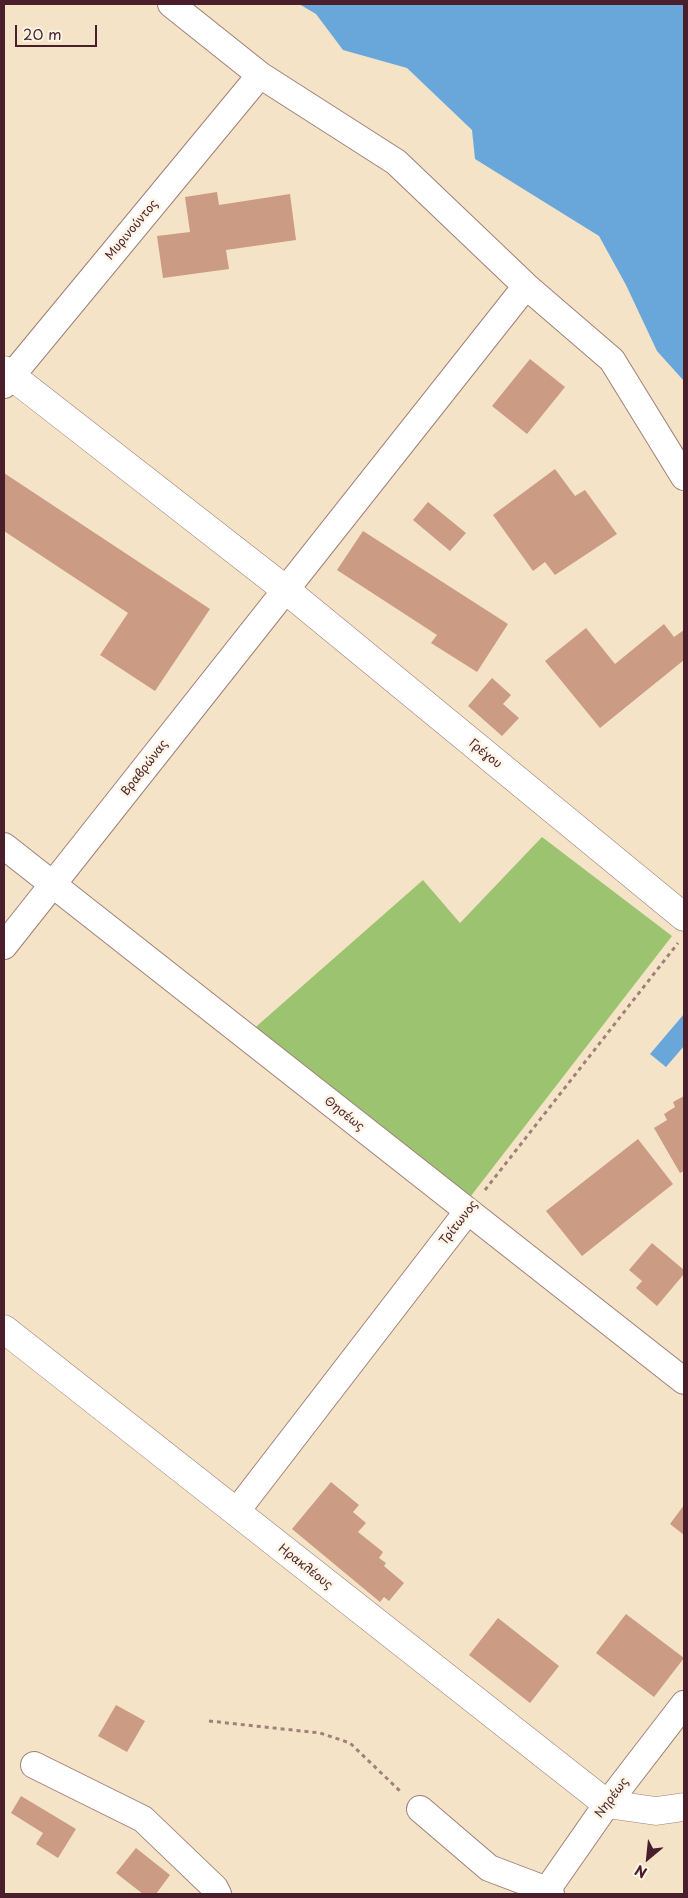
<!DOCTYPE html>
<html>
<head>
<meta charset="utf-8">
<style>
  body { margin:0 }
  #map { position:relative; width:688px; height:1898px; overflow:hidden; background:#f4e3c7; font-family:"Playpen Sans",sans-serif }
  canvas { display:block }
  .frame { position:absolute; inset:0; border:5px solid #4a1f2b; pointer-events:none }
  .north { position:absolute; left:623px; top:1833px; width:50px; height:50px; -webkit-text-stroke:4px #fcf5e5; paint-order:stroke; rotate:208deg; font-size:14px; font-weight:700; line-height:20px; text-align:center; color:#4a1f2b }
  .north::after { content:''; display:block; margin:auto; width:18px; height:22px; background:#4a1f2b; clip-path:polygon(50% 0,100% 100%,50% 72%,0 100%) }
  .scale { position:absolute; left:15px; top:25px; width:82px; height:22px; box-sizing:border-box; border:2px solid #4a1f2b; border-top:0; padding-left:6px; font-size:15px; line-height:18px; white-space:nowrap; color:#4a1f2b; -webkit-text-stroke:4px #fcf5e5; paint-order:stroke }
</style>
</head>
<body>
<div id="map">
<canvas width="688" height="1898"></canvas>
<div class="frame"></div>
<div class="north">N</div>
<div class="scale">20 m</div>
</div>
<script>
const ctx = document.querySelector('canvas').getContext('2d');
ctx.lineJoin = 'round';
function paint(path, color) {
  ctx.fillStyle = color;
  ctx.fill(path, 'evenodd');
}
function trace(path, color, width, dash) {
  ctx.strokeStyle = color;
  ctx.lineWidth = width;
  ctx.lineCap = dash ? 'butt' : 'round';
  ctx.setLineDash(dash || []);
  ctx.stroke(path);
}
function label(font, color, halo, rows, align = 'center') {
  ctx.font = font + ' "Playpen Sans",sans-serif';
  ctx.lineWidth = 5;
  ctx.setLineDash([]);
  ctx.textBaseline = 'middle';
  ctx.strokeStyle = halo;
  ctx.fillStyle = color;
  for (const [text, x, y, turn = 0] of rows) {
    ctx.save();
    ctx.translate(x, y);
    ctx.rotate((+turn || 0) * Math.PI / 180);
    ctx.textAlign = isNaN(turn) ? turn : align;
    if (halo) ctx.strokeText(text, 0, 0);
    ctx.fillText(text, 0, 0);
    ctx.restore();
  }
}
const green = new Path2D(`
  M 542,837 L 672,936 L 467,1201 L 250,1032 L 423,880 L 460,923 Z`);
const water = new Path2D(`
  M 299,4 L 684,4 L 684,381 L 657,351 L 626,285 L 599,236 L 475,159 L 472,130 L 407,68 L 343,50 L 316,14 Z
  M 684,1014 L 684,1046 L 666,1067 L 650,1054 Z`);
const building = new Path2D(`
  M 217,192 L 219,205 L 290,194 L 296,240 L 226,250 L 229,269 L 163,278 L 157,236 L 190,232 L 185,197 Z
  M 530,359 L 565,387 L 527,434 L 492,406 Z
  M 555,469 L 575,496 L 585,490 L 617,534 L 555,575 L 545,562 L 533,571 L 493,515 Z
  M 4,473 L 210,609 L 155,691 L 100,655 L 128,613 L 4,531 Z
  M 428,502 L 466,533 L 450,551 L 413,520 Z
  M 363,531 L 508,624 L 477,672 L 431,643 L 437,635 L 337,570 Z
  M 664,624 L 674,637 L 684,630 L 684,660 L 600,728 L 545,661 L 586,628 L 615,664 Z
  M 492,678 L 511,695 L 503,704 L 519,718 L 502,736 L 468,706 Z
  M 684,1096 L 684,1171 L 680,1173 L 654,1128 L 667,1120 L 664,1114 L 675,1107 L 673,1102 Z
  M 638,1139 L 673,1184 L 582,1256 L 546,1211 Z
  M 652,1243 L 684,1270 L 684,1274 L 657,1306 L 636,1288 L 642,1281 L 629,1270 Z
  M 331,1482 L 359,1505 L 353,1512 L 366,1523 L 358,1532 L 383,1552 L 379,1558 L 386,1563 L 384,1566 L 404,1583 L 389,1601 L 384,1597 L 380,1602 L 292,1529 Z
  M 684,1505 L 684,1535 L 670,1524 Z
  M 626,1614 L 684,1658 L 654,1697 L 596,1653 Z
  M 498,1618 L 559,1666 L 530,1703 L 469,1655 Z
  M 116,1705 L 145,1721 L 127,1752 L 98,1736 Z
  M 21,1796 L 76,1829 L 58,1858 L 36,1844 L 43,1833 L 11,1813 Z
  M 136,1848 L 170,1875 L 156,1894 L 143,1894 L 116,1873 Z`);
const path = new Path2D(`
  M 485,1190 L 678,943
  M 209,1721 L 320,1733 L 350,1743 L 400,1791`);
const minor = new Path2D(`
  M 171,4 L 260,75 L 396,162 L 526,286 L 612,360 L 684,477
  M 4,385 L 260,75
  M 4,846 L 684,1381
  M 4,946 L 526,286
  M 236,1512 L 467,1212
  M 34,1765 L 143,1819 L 215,1888 L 218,1894
  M 420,1809 L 489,1868 L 547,1890 L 551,1894
  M 547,1890 L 607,1804 L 684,1704`);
const major = new Path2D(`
  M 4,370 L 286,590 L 684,917
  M 4,1329 L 607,1804 L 656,1811 L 684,1807`);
const streetNames = [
  ["Μυρινούντος",132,230,-50],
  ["Γρέγου",485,754,39],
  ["Βραβρώνας",145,768,-52],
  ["Θησέως",344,1114,38],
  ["Τρίτωνος",459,1223,-52],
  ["Ηρακλέους",305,1567,38],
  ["Νηρέως",612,1798,-53]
];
paint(green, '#9cc470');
paint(water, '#69a7db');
paint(building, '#cb9b83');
trace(minor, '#9f8179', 28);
trace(major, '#9f8179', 29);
trace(path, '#9f8179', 3, [4, 4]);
trace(minor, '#fff', 26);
trace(major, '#fff', 28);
label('12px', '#4a1f2b', '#fcf5e5', streetNames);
</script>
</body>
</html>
